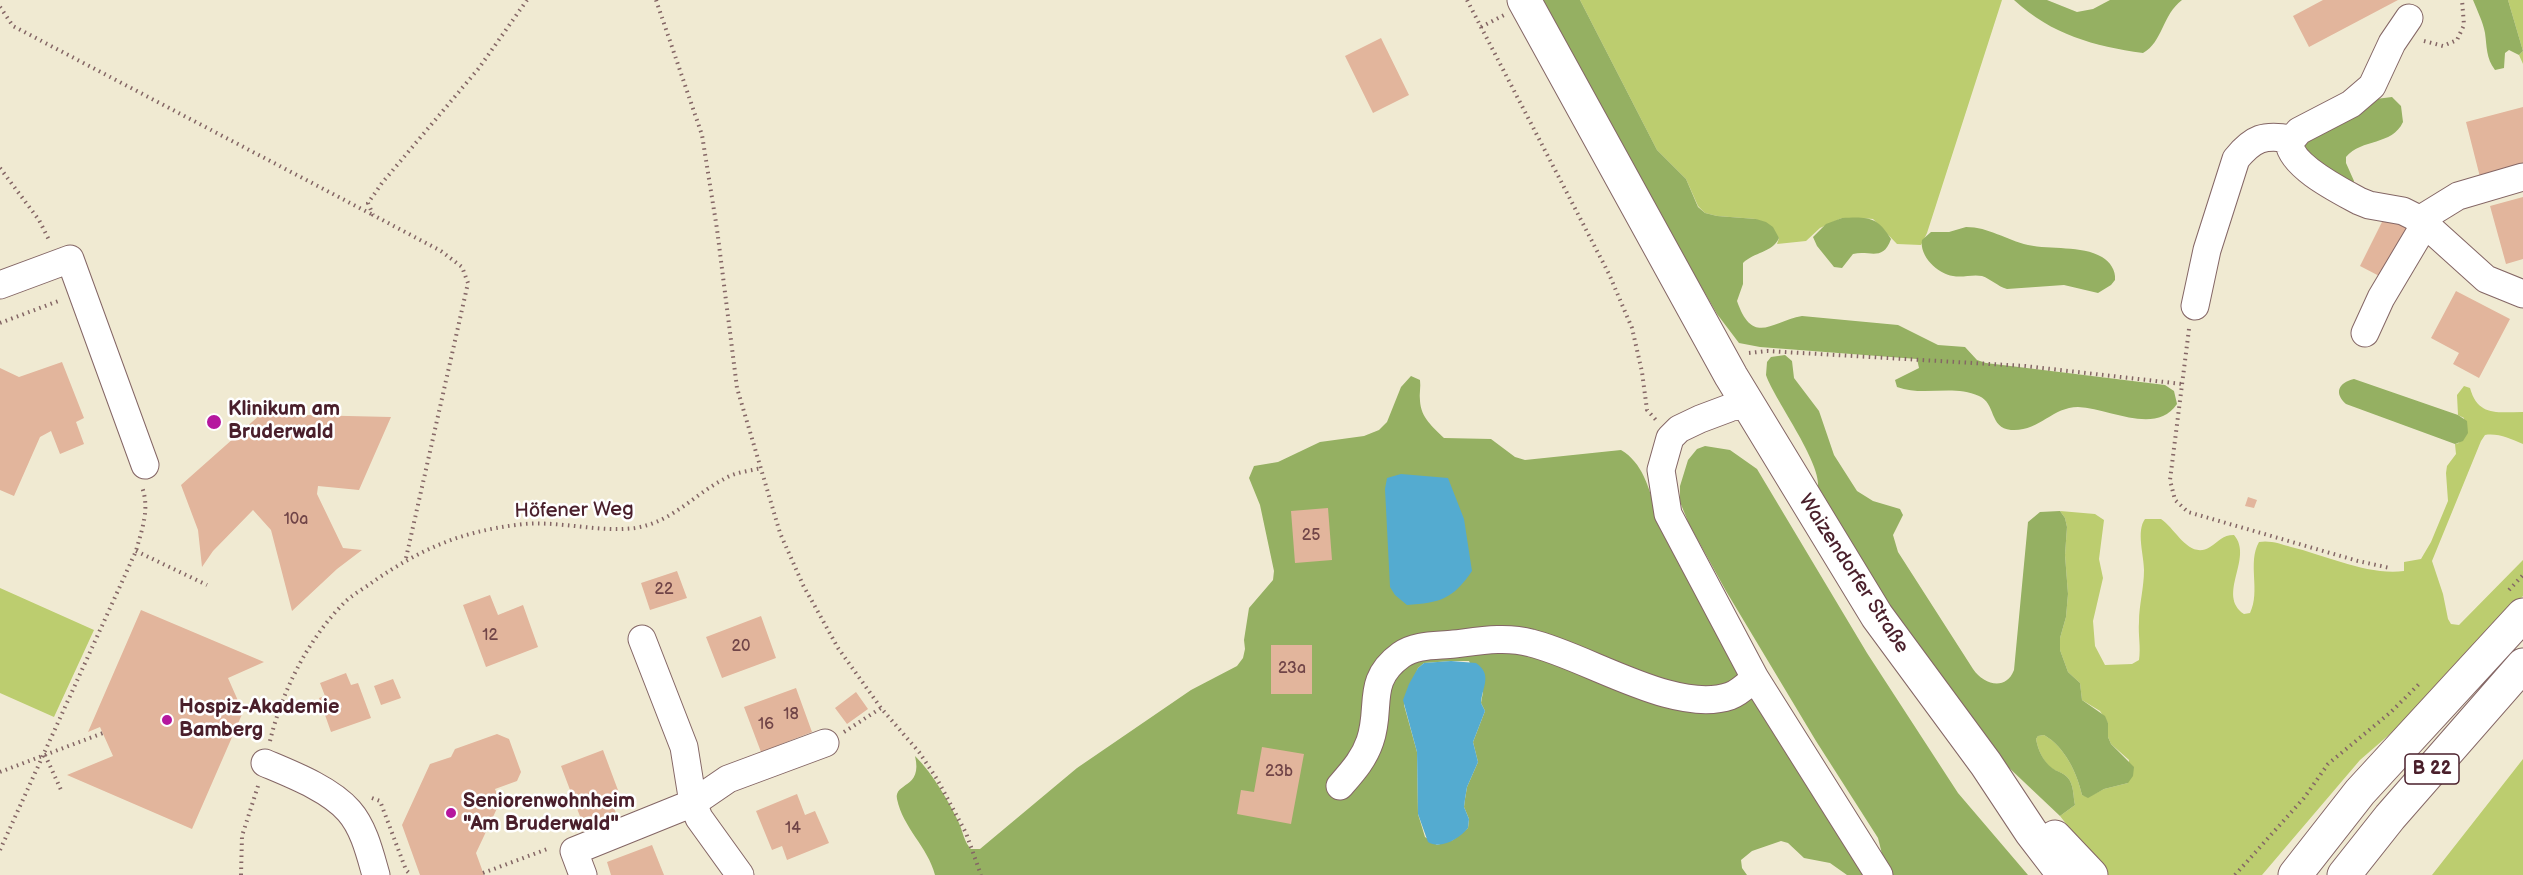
<!DOCTYPE html>
<html>
<head>
<meta charset="utf-8">
<style>
  body { margin:0 }
  canvas { display:block; background:#f0ead2 }
</style>
</head>
<body>
<canvas width="2523" height="875"></canvas>
<script>
const ctx = document.querySelector('canvas').getContext('2d');
ctx.lineJoin = 'round';
function paint(path, color) {
  ctx.fillStyle = color;
  ctx.fill(path, 'evenodd');
}
function trace(path, color, width, dash) {
  ctx.strokeStyle = color;
  ctx.lineWidth = width;
  ctx.lineCap = dash ? 'butt' : 'round';
  ctx.setLineDash(dash || []);
  ctx.stroke(path);
}
function label(font, color, halo, rows, align = 'center') {
  ctx.font = font + ' "Balsamiq Sans",sans-serif';
  ctx.lineWidth = 5;
  ctx.setLineDash([]);
  ctx.textBaseline = 'middle';
  ctx.strokeStyle = halo;
  ctx.fillStyle = color;
  for (const [text, x, y, turn = 0] of rows) {
    ctx.save();
    ctx.translate(x, y);
    ctx.rotate((+turn || 0) * Math.PI / 180);
    ctx.textAlign = isNaN(turn) ? turn : align;
    if (halo) ctx.strokeText(text, 0, 0);
    ctx.fillText(text, 0, 0);
    ctx.restore();
  }
}
const green = new Path2D(`
  M 1580,0 L 2002,0 L 1927,233 L 1921,245 L 1897,244 L 1873,219 L 1862,218 L 1842,218 L 1820,228 L 1806,241 L 1777,244 L 1779,238 L 1756,219 L 1717,216 L 1705,213 L 1698,206 L 1686,179 L 1657,150 Z
  M 2508,0 L 2523,0 L 2523,64 L 2519,55 L 2523,51 Z
  M 2464,386 L 2470,388 C 2478,417 2498,412 2523,412 L 2523,444 C 2510,439 2499,433 2485,435 L 2481,441 L 2432,561 L 2443,594 L 2448,619 L 2451,624 L 2459,625 L 2523,560 L 2523,596 L 2440,684 L 2398,727 L 2360,760 L 2262,875 L 2106,875 L 2060,816 L 2075,805 C 2073,796 2074,785 2068,778 C 2063,772 2057,772 2051,768 C 2043,761 2038,750 2036,739 L 2038,736 L 2044,735 C 2065,747 2077,773 2082,795 L 2088,797 L 2104,789 L 2128,783 L 2129,760 L 2111,744 L 2108,737 L 2108,723 L 2100,711 L 2082,700 L 2080,683 L 2068,672 L 2060,650 L 2060,638 L 2066,617 L 2068,594 L 2065,555 L 2067,527 L 2065,518 L 2060,511 L 2095,514 L 2104,520 L 2099,559 L 2103,578 L 2093,621 L 2095,646 L 2105,665 L 2132,664 L 2139,660 C 2141,647 2138,635 2139,622 C 2139,605 2144,588 2144,570 C 2144,555 2136,531 2145,519 L 2161,519 C 2176,529 2189,560 2210,547 C 2220,541 2222,535 2234,535 C 2254,558 2216,595 2244,614 L 2250,613 C 2261,591 2247,563 2259,542 C 2270,540 2281,544 2291,547 C 2325,555 2369,576 2404,571 L 2404,562 L 2421,559 L 2431,542 L 2448,501 L 2446,473 L 2447,466 L 2456,454 L 2455,444 L 2459,443 L 2464,418 L 2458,415 L 2457,395 Z
  M 0,588 L 94,630 L 54,717 L 0,693 Z
  M 2523,759 L 2523,875 L 2432,875 Z`);
const forest = new Path2D(`
  M 1541,0 L 1580,0 L 1657,150 L 1686,179 L 1698,207 L 1705,213 L 1717,216 L 1756,219 L 1766,222 L 1773,227 L 1779,238 C 1772,253 1754,252 1743,263 L 1743,284 L 1737,301 C 1753,347 1772,321 1802,316 L 1898,325 L 1938,345 L 1965,347 L 1977,360 L 1986,363 L 2165,385 L 2174,391 L 2177,404 C 2155,436 2110,408 2078,407 C 2052,407 2039,432 2011,430 C 1989,428 1996,403 1979,396 C 1952,384 1924,397 1897,387 L 1895,380 L 1919,368 L 1917,359 L 1760,347 L 1739,343 L 1717,314 L 1597,106 Z
  M 2014,0 L 2047,0 L 2077,12 L 2093,9 L 2110,0 L 2182,0 C 2162,15 2163,42 2143,53 C 2094,46 2052,35 2014,0 Z
  M 2473,0 L 2508,0 L 2523,51 L 2519,55 L 2509,50 L 2505,53 L 2504,68 L 2495,70 C 2486,58 2487,47 2485,33 C 2483,22 2477,10 2473,0 Z
  M 2392,97 L 2401,106 L 2403,122 C 2392,146 2362,138 2346,157 L 2346,163 L 2354,181 L 2353,185 L 2325,176 L 2299,144 L 2376,99 Z
  M 1842,218 C 1867,217 1877,216 1891,239 C 1883,262 1870,250 1853,254 L 1842,268 L 1834,267 L 1817,246 L 1813,237 L 1826,224 Z
  M 1966,227 C 1989,227 2006,240 2028,245 C 2051,250 2081,245 2102,257 C 2110,262 2116,270 2115,280 L 2111,285 L 2098,293 L 2064,285 L 2007,289 C 1997,286 1991,279 1982,276 C 1972,274 1963,278 1953,276 C 1938,274 1919,256 1922,240 L 1931,232 L 1949,232 Z
  M 1785,355 L 1792,361 L 1794,378 L 1819,411 L 1834,455 L 1857,491 L 1873,501 L 1900,509 L 1903,515 L 1893,535 L 1898,552 L 1973,669 C 1984,685 2006,691 2014,670 L 2028,522 L 2040,512 L 2060,511 L 2065,518 L 2067,527 L 2065,555 L 2068,594 L 2066,617 L 2060,638 L 2060,650 L 2068,672 L 2080,683 L 2082,700 L 2105,716 L 2108,723 L 2108,737 L 2111,744 L 2134,767 L 2133,776 L 2128,783 L 2104,789 L 2088,798 L 2082,795 C 2077,773 2065,747 2044,735 L 2038,736 L 2036,739 C 2038,750 2043,761 2052,768 C 2057,772 2063,772 2068,778 C 2074,785 2073,796 2075,805 L 2060,816 L 2005,764 L 1901,622 L 1817,492 C 1827,469 1774,400 1766,375 L 1767,362 L 1771,357 Z
  M 1411,376 L 1420,380 C 1421,387 1419,394 1420,401 C 1421,418 1433,427 1444,438 L 1491,439 L 1515,457 L 1525,460 L 1621,450 C 1643,463 1648,487 1656,510 L 1866,875 L 1847,875 L 1830,863 L 1804,858 L 1788,843 L 1781,841 L 1752,851 L 1741,860 L 1742,868 L 1747,875 L 935,875 C 928,847 903,828 897,799 C 894,782 923,789 915,756 C 933,774 948,800 959,823 C 963,832 964,842 971,849 L 980,849 L 1077,768 L 1191,690 L 1237,666 L 1243,658 L 1245,649 L 1244,640 L 1249,608 L 1273,580 L 1274,571 L 1260,505 L 1249,478 L 1254,466 L 1278,462 L 1320,442 L 1364,436 L 1379,430 L 1387,422 L 1401,387 ZM 1451,661 L 1469,661 L 1483,692 L 1481,703 L 1485,711 L 1473,742 L 1478,762 L 1467,787 L 1465,799 L 1464,807 L 1469,819 L 1468,828 L 1453,840 L 1437,845 L 1425,837 L 1418,814 L 1417,752 L 1404,705 L 1418,668 L 1424,663 Z
  M 2354,379 L 2458,415 L 2467,421 L 2468,433 L 2463,441 L 2455,444 L 2346,404 C 2334,393 2338,383 2354,379 Z
  M 1705,446 L 1730,450 L 1757,469 L 1867,653 L 1958,793 L 2028,875 L 1891,875 L 1884,862 L 1878,838 L 1816,741 L 1726,591 L 1689,524 L 1680,502 L 1680,486 L 1688,460 L 1697,449 Z`);
const water = new Path2D(`
  M 1401,474 L 1448,478 L 1464,519 L 1472,571 C 1453,599 1440,603 1407,605 L 1395,595 L 1390,587 L 1385,489 L 1387,478 Z
  M 1451,661 L 1476,663 C 1493,675 1482,687 1481,703 L 1485,711 L 1473,742 L 1478,762 L 1467,787 L 1465,799 L 1464,807 L 1469,819 L 1468,828 C 1459,839 1440,850 1428,842 L 1418,814 L 1417,752 L 1403,700 L 1409,684 L 1418,668 L 1424,663 Z`);
const building = new Path2D(`
  M 2323,0 L 2398,0 L 2309,47 L 2293,16 Z
  M 1381,38 L 1409,95 L 1373,113 L 1345,56 Z
  M 2523,107 L 2523,166 L 2480,177 L 2466,122 Z
  M 2523,197 L 2523,259 L 2506,264 L 2490,206 Z
  M 2385,216 L 2409,229 L 2385,279 L 2360,266 Z
  M 2456,291 L 2510,319 L 2479,378 L 2453,364 L 2459,353 L 2431,338 Z
  M 62,362 L 84,418 L 76,422 L 84,444 L 60,454 L 51,431 L 40,437 L 14,496 L 0,490 L 0,368 L 19,377 Z
  M 261,414 L 391,417 L 359,490 L 318,486 L 317,494 L 343,548 L 362,550 L 337,569 L 292,611 L 271,530 L 253,510 L 213,551 L 202,567 L 198,530 L 181,485 Z
  M 2248,497 L 2257,500 L 2254,508 L 2245,506 Z
  M 1328,508 L 1332,560 L 1295,563 L 1291,511 Z
  M 677,571 L 687,598 L 650,610 L 641,583 Z
  M 490,595 L 498,615 L 523,605 L 538,647 L 486,667 L 463,605 Z
  M 141,610 L 264,662 L 228,678 L 243,712 L 192,829 L 67,775 L 113,756 L 100,727 L 88,732 Z
  M 761,616 L 776,658 L 722,678 L 706,637 Z
  M 1271,645 L 1312,645 L 1312,694 L 1271,694 Z
  M 346,673 L 351,685 L 358,683 L 371,718 L 331,732 L 319,698 L 325,696 L 320,683 Z
  M 393,679 L 401,698 L 381,705 L 374,686 Z
  M 796,688 L 812,732 L 761,752 L 744,707 Z
  M 856,692 L 868,709 L 847,724 L 835,708 Z
  M 497,734 L 509,739 L 521,772 L 517,781 L 495,789 L 500,802 L 476,853 L 484,875 L 420,875 L 402,825 L 430,764 L 451,757 L 455,749 Z
  M 1262,747 L 1304,754 L 1291,824 L 1237,814 L 1241,790 L 1254,792 Z
  M 603,750 L 622,801 L 613,804 L 619,823 L 587,835 L 561,766 Z
  M 797,794 L 805,815 L 815,811 L 829,843 L 787,860 L 782,846 L 772,850 L 756,811 Z
  M 652,845 L 664,875 L 611,875 L 607,862 Z`);
const path = new Path2D(`
  M 656,0 L 702,135 L 717,229 L 737,388 L 780,533 L 803,585 L 838,648 L 881,708 L 919,752 L 937,779 L 966,833 L 981,875
  M 1467,0 L 1609,274 L 1632,328 L 1642,372 L 1647,410 L 1656,420
  M 0,7 L 13,26 L 373,215
  M 1481,27 L 1504,15
  M 2424,41 L 2443,46 L 2457,40 L 2464,25 L 2462,0
  M 0,168 L 39,220 L 50,242
  M 0,323 L 61,300
  M 2189,329 L 2170,480 L 2175,500 L 2188,512 L 2358,561 L 2390,568
  M 1749,353 L 1767,351 L 2025,366 L 2182,384
  M 136,551 L 207,585
  M 406,558 L 468,283 L 462,267 L 441,251 L 373,215 L 368,203 L 382,183 L 479,68 L 527,0
  M 2509,590 L 2523,575
  M 844,732 L 881,708
  M 270,741 C 282,691 308,639 345,602 C 353,594 365,588 374,581 C 421,549 460,532 516,525 C 555,519 596,533 635,528 C 673,522 694,494 726,478 C 736,472 750,471 761,468
  M 45,755 L 62,792
  M 0,772 L 103,733
  M 372,798 L 380,801 L 406,870 L 411,875
  M 0,850 L 136,551 C 142,529 150,509 142,487
  M 483,873 L 550,848
  M 241,875 L 242,836 L 258,786
  M 2235,875 L 2304,798 L 2328,764 L 2391,712 L 2419,684`);
const minor = new Path2D(`
  M 2409,18 L 2392,43 L 2372,86 L 2351,104 L 2299,131 L 2289,143 C 2292,167 2339,190 2359,201 L 2369,205 L 2403,211 L 2413,216 L 2425,224 L 2486,279 L 2523,294
  M 2419,220 L 2458,196 L 2523,177
  M 0,285 L 70,259 L 145,465
  M 2195,306 L 2207,250 L 2236,159 C 2253,138 2264,134 2291,139
  M 2365,333 L 2381,298 L 2425,224
  M 1747,405 L 1732,407 L 1700,419 L 1679,429 L 1670,438 L 1661,470 L 1668,514 L 1755,678 L 1879,875
  M 642,639 L 684,747 L 693,803 L 699,818 L 740,875
  M 265,763 C 291,774 330,789 349,811 C 364,828 370,854 376,875
  M 1340,786 C 1353,771 1364,759 1370,741 C 1382,707 1365,681 1401,655 C 1416,644 1438,646 1454,644 C 1479,641 1506,636 1531,643 C 1586,656 1675,715 1730,696 C 1739,693 1748,684 1755,678
  M 583,875 L 574,851 L 693,803 L 728,779 L 825,743`);
const major = new Path2D(`
  M 1524,0 L 1731,376 L 1877,616 L 1986,764 L 2031,832 L 2064,875
  M 2055,837 L 2091,875
  M 2295,875 L 2360,792 L 2523,615
  M 2344,875 L 2390,817 L 2523,665`);
const markers = [
  [214,422,8,"#b5179e"],
  [167,720,6,"#b5179e"],
  [451,813,6,"#b5179e"]
];
const numberNames = [
  ["10a",296,520],
  ["25",1311,536],
  ["22",664,590],
  ["12",490,636],
  ["20",741,647],
  ["23a",1292,669],
  ["18",791,715],
  ["16",766,725],
  ["23b",1279,772],
  ["14",793,829]
];
const shields = [
  [2432,769,54]
];
const shieldNames = [
  ["B 22",2432,769]
];
const poiNames = [
  ["Klinikum am",228,410],
  ["Bruderwald",228,433],
  ["Hospiz-Akademie",179,708],
  ["Bamberg",179,731],
  ["Seniorenwohnheim",463,802],
  ["\"Am Bruderwald\"",463,825]
];
const streetNames = [
  ["Höfener Weg",574,511,-1],
  ["Waizendorfer Straße",1853,574,57]
];
paint(green, '#bccd6f');
paint(forest, '#95b062');
paint(water, '#54abd0');
paint(building, '#e2b59c');
trace(minor, '#846665', 29);
trace(major, '#846665', 35);
trace(path, '#846665', 4, [1.5, 4.5]);
trace(minor, '#fff', 27);
trace(major, '#fff', 33);
for (const [x, y, r, color] of markers) {
  const dot = new Path2D();
  dot.arc(x, y, r, 0, 2 * Math.PI);
  ctx.fillStyle = color;
  ctx.fill(dot);
  trace(dot, '#fff', 2);
}
label('16px', '#704447', null, numberNames);
for (const [x, y, w] of shields) {
  const box = new Path2D();
  box.roundRect(x - w / 2, y - 15, w, 30, 4.5);
  ctx.fillStyle = '#fff';
  ctx.fill(box);
  trace(box, '#4a1f2b', 1.5);
}
label('bold 18px', '#4a1f2b', null, shieldNames);
label('bold 20px', '#4a1f2b', '#fff', poiNames, 'left');
label('20px', '#4a1f2b', '#fff', streetNames);
</script>
</body>
</html>
